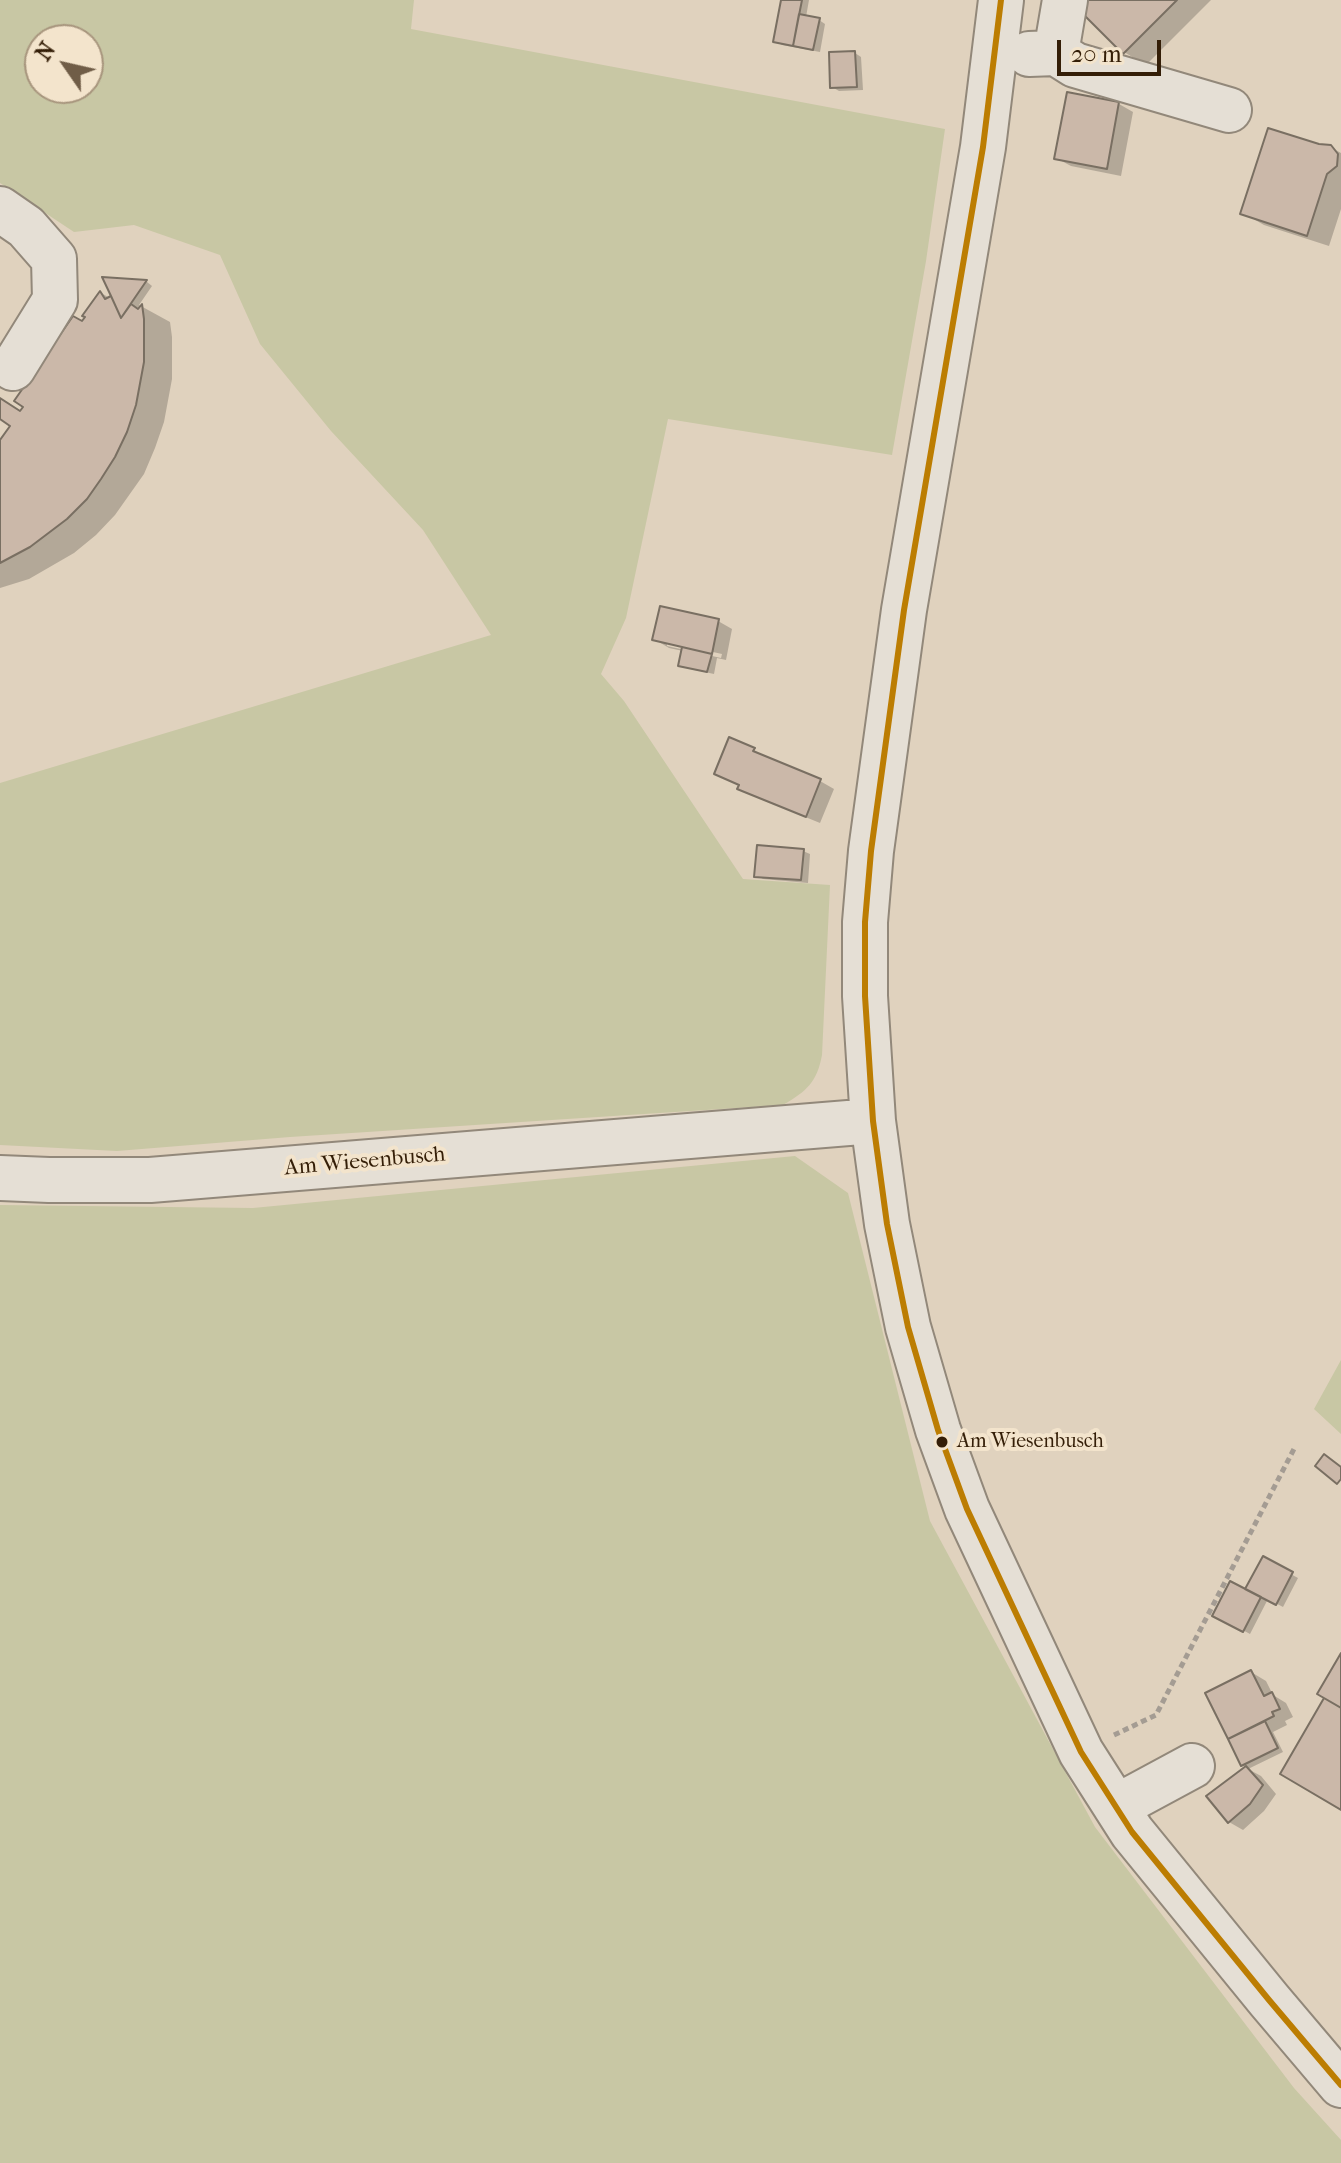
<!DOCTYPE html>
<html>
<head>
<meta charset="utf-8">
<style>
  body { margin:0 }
  #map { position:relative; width:1341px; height:2163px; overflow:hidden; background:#e0d2be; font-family:"IM FELL French Canon",serif }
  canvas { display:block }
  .north { position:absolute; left:24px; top:24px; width:80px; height:80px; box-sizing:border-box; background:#f3e4cc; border:2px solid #a7957d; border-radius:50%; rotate:304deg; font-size:22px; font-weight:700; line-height:32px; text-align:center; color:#341e07 }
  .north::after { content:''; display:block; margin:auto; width:28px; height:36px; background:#705d47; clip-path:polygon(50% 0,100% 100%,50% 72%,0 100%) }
  .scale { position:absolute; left:1057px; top:40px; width:104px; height:36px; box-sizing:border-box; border:4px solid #341e07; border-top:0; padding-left:10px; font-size:24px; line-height:28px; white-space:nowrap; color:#341e07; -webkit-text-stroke:6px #f3e4cc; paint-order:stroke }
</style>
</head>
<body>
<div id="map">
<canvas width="1341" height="2163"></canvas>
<div class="north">N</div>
<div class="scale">20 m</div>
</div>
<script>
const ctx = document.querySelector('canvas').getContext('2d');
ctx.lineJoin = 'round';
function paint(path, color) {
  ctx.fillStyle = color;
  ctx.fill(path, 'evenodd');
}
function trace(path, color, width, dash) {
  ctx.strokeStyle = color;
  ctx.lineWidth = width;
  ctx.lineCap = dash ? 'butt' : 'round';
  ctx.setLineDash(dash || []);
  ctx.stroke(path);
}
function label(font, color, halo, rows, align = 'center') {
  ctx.font = font + ' "IM FELL French Canon",serif';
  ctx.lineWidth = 8;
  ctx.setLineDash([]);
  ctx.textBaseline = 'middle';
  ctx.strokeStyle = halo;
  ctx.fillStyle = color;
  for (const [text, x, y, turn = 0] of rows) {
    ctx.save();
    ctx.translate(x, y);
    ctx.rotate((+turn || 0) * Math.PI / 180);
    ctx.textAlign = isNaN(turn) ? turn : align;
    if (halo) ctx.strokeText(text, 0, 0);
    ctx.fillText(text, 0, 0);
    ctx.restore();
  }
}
const green = new Path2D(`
  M 0,0 L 414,0 L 411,29 L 945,129 L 926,261 L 892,455 L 668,419 L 626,618 L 601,674 L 624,701 L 743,879 L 830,885 L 822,1055 C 817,1082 807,1091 783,1105 L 290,1137 L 117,1151 L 0,1145 L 0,783 L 491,635 L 423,530 L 331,431 L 260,344 L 220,255 L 134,225 L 74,232 L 0,183 ZM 40,40 L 88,40 L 88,88 L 40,88 Z
  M 795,1156 L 848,1193 L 930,1521 L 1095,1827 L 1294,2088 L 1341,2140 L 1341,2163 L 0,2163 L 0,1205 L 253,1208 Z
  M 1341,1360 L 1341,1434 L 1314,1409 Z`);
const shadow = new Path2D(`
  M 783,0 L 809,0 L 806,17 L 819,20 L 825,24 L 820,52 L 782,45 L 775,41 Z
  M 1088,0 L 1211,0 L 1146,65 L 1124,52 Z
  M 855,53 L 861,57 L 863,90 L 839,91 L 832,87 Z
  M 1119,104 L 1133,112 L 1121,176 L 1071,166 L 1056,158 Z
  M 1318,146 L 1330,147 L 1341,153 L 1341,209 L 1329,246 L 1264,225 L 1243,213 Z
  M 105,279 L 147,282 L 152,286 L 139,305 L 170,322 L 172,337 L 172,379 L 164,422 L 155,448 L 144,474 L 115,515 L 96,535 L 74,553 L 29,579 L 0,588 L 0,443 L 13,426 L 0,417 L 0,400 L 22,412 L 83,323 L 101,293 L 115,301 Z
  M 718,621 L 732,629 L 726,660 L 717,658 L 714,674 L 686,668 L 680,665 L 683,651 L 669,648 L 654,639 ZM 667,642 L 722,654 L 721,658 L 667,646 Z
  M 754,750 L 767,759 L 820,781 L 834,789 L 820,823 L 754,796 L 740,788 L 741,786 L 716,774 Z
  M 803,851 L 810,854 L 808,883 L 763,879 L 756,875 Z
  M 1263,1559 L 1298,1578 L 1283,1607 L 1268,1599 L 1250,1634 L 1215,1615 L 1246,1592 Z
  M 1251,1672 L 1266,1681 L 1273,1695 L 1286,1703 L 1293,1717 L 1285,1721 L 1287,1725 L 1273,1732 L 1283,1752 L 1248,1769 L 1261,1776 L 1276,1794 L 1264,1811 L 1243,1830 L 1229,1822 L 1247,1767 L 1243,1765 L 1208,1694 Z`);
const building = new Path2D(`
  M 781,0 L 802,0 L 793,46 L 773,42 Z
  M 1085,0 L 1177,0 L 1123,54 L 1077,8 Z
  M 799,14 L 820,18 L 813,50 L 793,46 Z
  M 855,51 L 857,87 L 830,88 L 829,52 Z
  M 1067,92 L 1119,102 L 1107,169 L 1054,159 Z
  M 1268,128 L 1319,144 L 1331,145 L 1338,154 L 1337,166 L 1327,174 L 1307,236 L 1240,214 Z
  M 102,277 L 147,280 L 121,318 L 111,296 Z
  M 100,291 L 105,299 L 111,296 L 121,318 L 131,304 L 138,309 L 142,304 L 144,319 L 144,362 L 136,405 L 127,432 L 115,457 L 101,479 L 87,499 L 67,519 L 30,547 L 0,563 L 0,440 L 10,426 L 0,419 L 0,398 L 20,411 L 23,407 L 14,401 L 73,316 L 82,321 L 85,317 L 82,316 Z
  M 660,606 L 719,619 L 712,654 L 652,640 Z
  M 682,647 L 712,654 L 707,672 L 678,666 Z
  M 729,737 L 755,748 L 753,751 L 821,779 L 806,817 L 737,789 L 739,785 L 714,774 Z
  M 757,845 L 804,849 L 801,880 L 754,877 Z
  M 1324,1454 L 1341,1467 L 1341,1479 L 1337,1484 L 1315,1466 Z
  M 1263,1556 L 1293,1572 L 1276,1605 L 1245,1589 Z
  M 1230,1581 L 1261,1597 L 1243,1632 L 1212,1616 Z
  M 1341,1653 L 1341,1708 L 1317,1694 Z
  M 1251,1670 L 1264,1696 L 1272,1692 L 1280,1709 L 1272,1712 L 1274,1716 L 1228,1739 L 1205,1693 Z
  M 1324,1698 L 1341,1708 L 1341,1810 L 1280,1774 Z
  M 1265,1721 L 1278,1748 L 1241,1766 L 1228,1739 Z
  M 1246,1766 L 1263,1785 L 1250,1804 L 1228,1823 L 1206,1796 Z`);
const path = new Path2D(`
  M 1114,1735 L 1156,1715 L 1295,1447`);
const minor = new Path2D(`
  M 1001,0 L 983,147 L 904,610 L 871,851 L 865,922 L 865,996 L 873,1121 L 887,1224 L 908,1327 L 938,1430 L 967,1509 L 1081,1752 L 1132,1832 L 1269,2000 L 1341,2085
  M 1056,53 L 1075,65 L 1229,110
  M 1029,54 L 1056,53 L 1065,0
  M 0,209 L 26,227 L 54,259 L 55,300 L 13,368
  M 0,1178 L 49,1180 L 150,1180 L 873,1121
  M 1116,1807 L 1192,1766`);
const bus1 = new Path2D(`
  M 1001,0 L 983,147 L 904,610 L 871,851 L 865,922 L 865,996 L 873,1121 L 887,1224 L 908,1327 L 938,1430 L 967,1509 L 1081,1752 L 1132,1832 L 1269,2000 L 1341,2085`);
const markers = [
  [942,1442,7,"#341e07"]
];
const busNames = [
  ["Am Wiesenbusch",957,1442]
];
const streetNames = [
  ["Am Wiesenbusch",365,1162,-5]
];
paint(green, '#c8c7a4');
paint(shadow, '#0003');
paint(building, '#cbb8a9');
trace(building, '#796f62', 2);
trace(minor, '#92887a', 48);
trace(path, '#a49c93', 5, [6, 4]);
trace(minor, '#e5dfd5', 44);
trace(bus1, '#bc7d02', 6);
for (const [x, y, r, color] of markers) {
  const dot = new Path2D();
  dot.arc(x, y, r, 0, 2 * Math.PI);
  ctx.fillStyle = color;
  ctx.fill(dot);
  trace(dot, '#f3e4cc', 3);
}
label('20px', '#341e07', '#f3e4cc', busNames, 'left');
label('22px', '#341e07', '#f3e4cc', streetNames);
</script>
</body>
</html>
